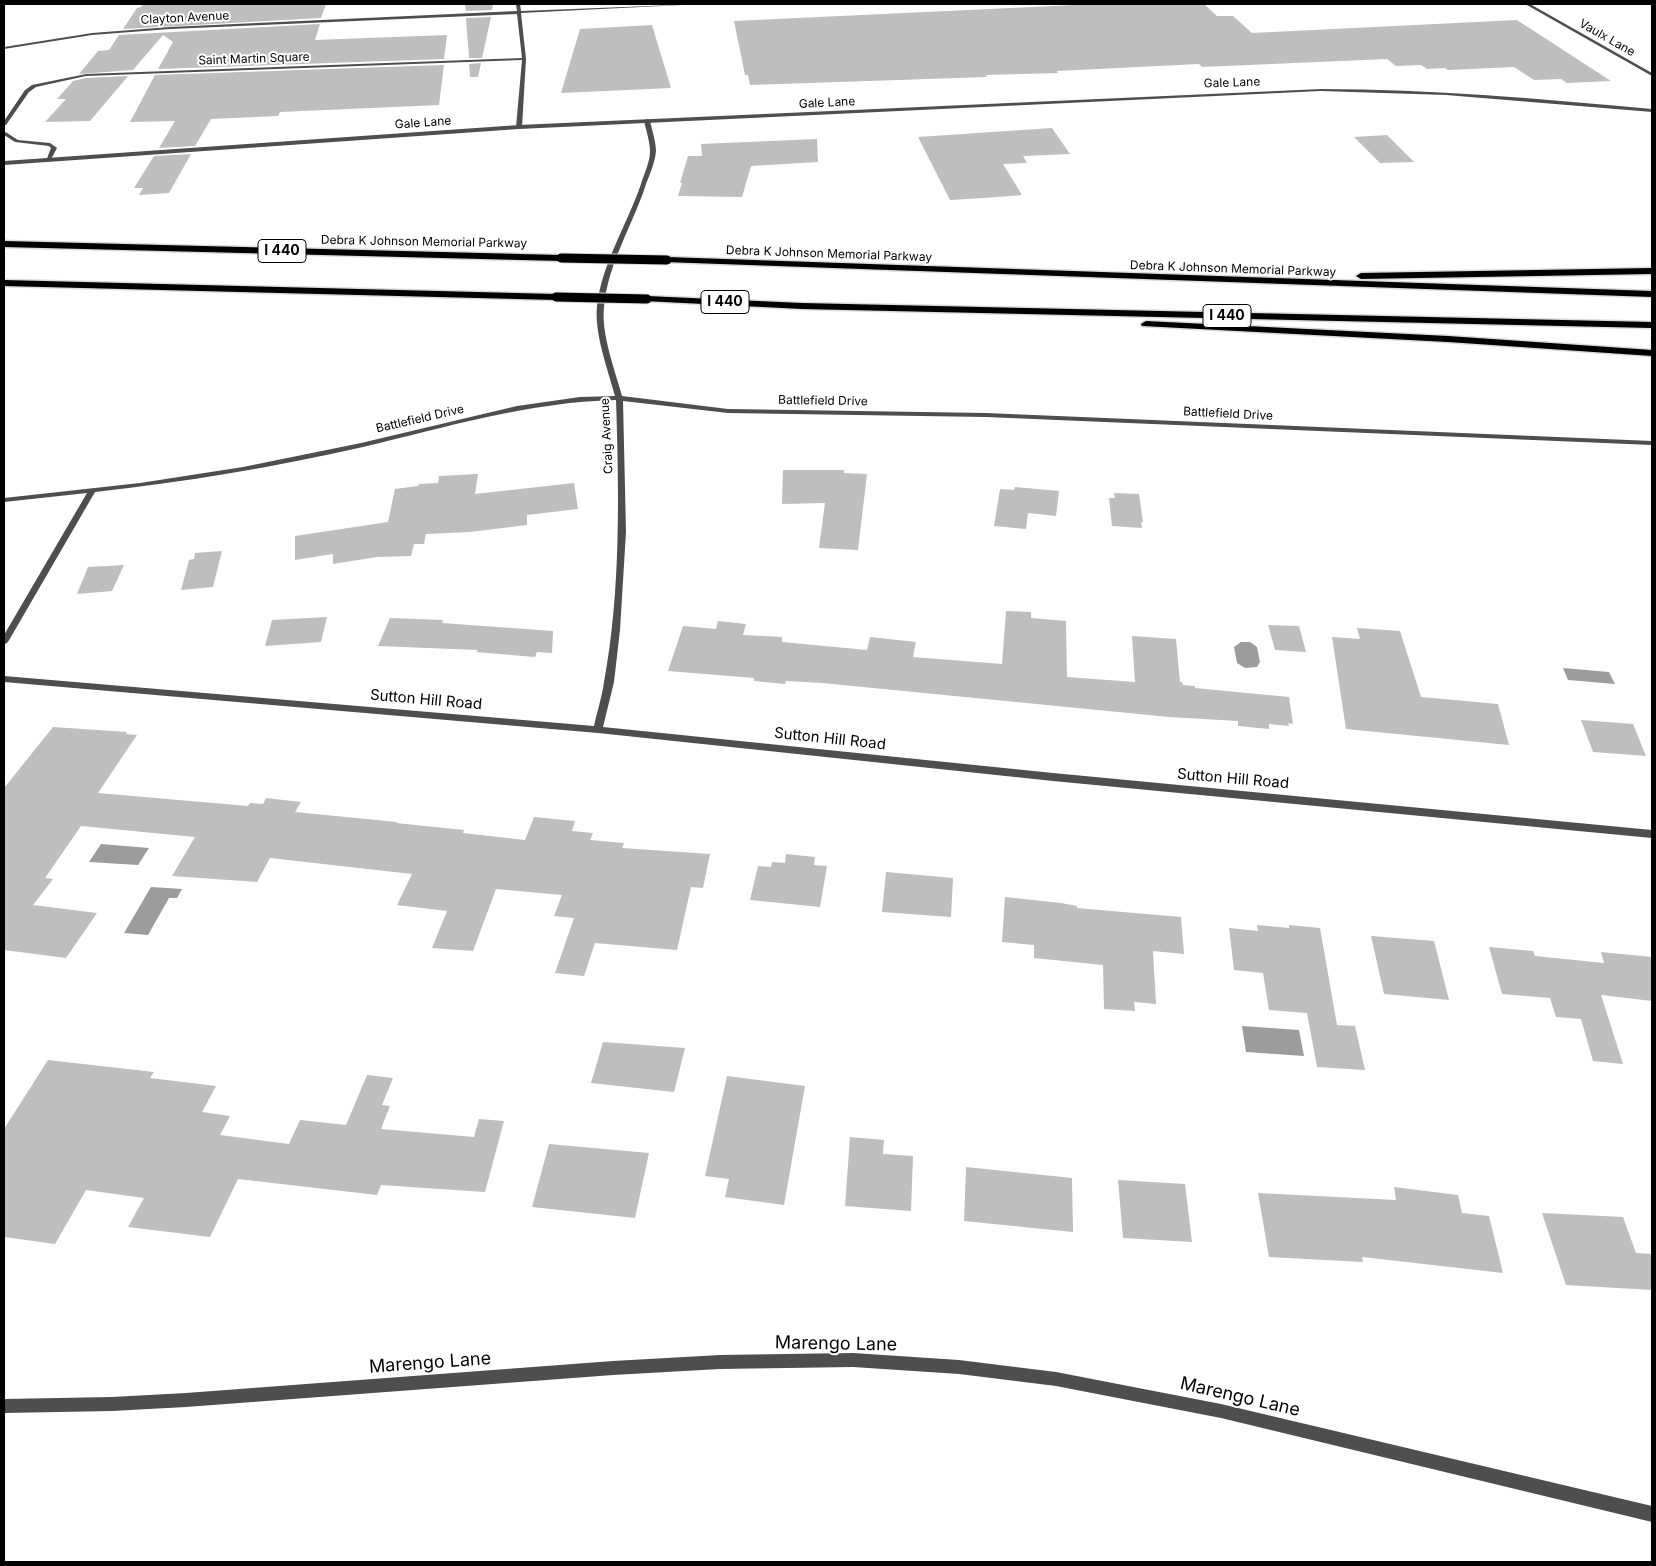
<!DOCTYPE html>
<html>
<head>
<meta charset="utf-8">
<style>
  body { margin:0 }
  #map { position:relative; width:1656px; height:1566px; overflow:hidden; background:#fff; font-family:Inter,sans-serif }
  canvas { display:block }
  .frame { position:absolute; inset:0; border:5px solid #000; pointer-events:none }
</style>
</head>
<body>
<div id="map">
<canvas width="1656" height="1566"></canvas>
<div class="frame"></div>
</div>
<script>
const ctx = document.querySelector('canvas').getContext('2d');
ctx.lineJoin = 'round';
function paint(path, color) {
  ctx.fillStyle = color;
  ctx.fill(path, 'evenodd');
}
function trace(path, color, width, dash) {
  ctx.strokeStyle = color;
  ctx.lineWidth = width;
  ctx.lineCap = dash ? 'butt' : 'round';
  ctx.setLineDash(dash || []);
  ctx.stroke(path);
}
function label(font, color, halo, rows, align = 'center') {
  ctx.font = font + ' Inter,sans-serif';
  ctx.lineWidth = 4;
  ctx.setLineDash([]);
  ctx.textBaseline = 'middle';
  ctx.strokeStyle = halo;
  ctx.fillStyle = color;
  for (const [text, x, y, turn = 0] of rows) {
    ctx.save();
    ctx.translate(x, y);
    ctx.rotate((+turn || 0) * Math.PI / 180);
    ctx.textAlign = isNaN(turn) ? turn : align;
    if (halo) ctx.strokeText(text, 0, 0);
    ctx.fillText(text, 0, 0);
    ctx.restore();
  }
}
const water = new Path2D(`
  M 1241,642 L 1250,642 L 1257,647 L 1260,662 L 1257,667 L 1245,668 L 1237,663 L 1234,647 Z
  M 1563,668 L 1609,672 L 1615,684 L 1568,680 Z
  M 101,844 L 149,848 L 138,865 L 89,862 Z
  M 151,887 L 182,889 L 177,898 L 169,898 L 148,935 L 124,933 Z
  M 1242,1026 L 1299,1030 L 1304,1056 L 1246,1052 Z`);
const building = new Path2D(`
  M 171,4 L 326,4 L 321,18 L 123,29 L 137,8 L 141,7 L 143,5 Z
  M 465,4 L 493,4 L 492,10 L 466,11 Z
  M 1096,4 L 1204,4 L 1217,16 L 1233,16 L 1252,33 L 1517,20 L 1611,81 L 1567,83 L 1561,79 L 1534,80 L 1514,67 L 1448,70 L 1445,68 L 1427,69 L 1421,65 L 1396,66 L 1387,59 L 1202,67 L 1199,64 L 1057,71 L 1058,73 L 986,75 L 987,77 L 750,85 L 748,75 L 745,75 L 734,21 Z
  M 491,17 L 482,58 L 469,58 L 466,18 Z
  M 320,24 L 315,40 L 447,35 L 444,59 L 158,69 L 173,42 L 163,35 L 133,70 L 79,74 L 98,51 L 109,50 L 119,35 Z
  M 652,25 L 671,88 L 561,93 L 580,29 Z
  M 481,63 L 478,77 L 470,77 L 469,64 Z
  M 444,65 L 439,105 L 280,112 L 278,116 L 211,119 L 195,146 L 159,148 L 175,121 L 130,122 L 155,75 Z
  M 128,76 L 90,121 L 45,122 L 66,99 L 57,99 L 73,81 L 86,78 Z
  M 1052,128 L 1070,154 L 1023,156 L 1027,163 L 1003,164 L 1022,195 L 984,198 L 950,200 L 918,137 Z
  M 1387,135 L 1414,162 L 1380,163 L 1354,137 Z
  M 817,139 L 818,162 L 751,166 L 742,197 L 678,196 L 682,183 L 680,183 L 688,156 L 702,156 L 701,144 Z
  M 191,154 L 169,193 L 139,195 L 143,188 L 134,188 L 154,156 Z
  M 783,470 L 844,470 L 844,473 L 867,474 L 858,550 L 819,548 L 825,503 L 782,504 Z
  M 478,474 L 475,494 L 574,483 L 578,509 L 527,515 L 527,525 L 470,532 L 426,534 L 424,544 L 414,544 L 411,556 L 377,557 L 333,564 L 333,554 L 295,560 L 295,536 L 388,522 L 395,489 L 418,486 L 419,484 L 438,483 L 439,476 Z
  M 1015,487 L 1059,491 L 1056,516 L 1028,513 L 1026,529 L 994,526 L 1000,489 L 1014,490 Z
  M 1114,493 L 1139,494 L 1143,522 L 1141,522 L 1142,528 L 1112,526 L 1109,498 L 1115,498 Z
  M 222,551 L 213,587 L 181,590 L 189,560 L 194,559 L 195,553 Z
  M 124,565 L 112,591 L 77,594 L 88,567 Z
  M 1006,611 L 1031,612 L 1031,618 L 1066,621 L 1067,677 L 1135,682 L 1132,636 L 1176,639 L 1180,682 L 1182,682 L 1183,685 L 1195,686 L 1195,688 L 1289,697 L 1293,724 L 1288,723 L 1289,726 L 1269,724 L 1269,729 L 1238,726 L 1238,721 L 1169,717 L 822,683 L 786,681 L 785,684 L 754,681 L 754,678 L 668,671 L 683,626 L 716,629 L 718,621 L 746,624 L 743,635 L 782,637 L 782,642 L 867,650 L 870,637 L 916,642 L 913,657 L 1002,664 Z
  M 327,617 L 321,642 L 265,646 L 272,620 Z
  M 390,618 L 443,620 L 442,623 L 553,631 L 552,653 L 537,652 L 535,657 L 476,652 L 478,650 L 378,646 Z
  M 1268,625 L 1299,626 L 1306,652 L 1275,650 Z
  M 1357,628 L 1400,631 L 1421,697 L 1498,704 L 1509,745 L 1346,729 L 1332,637 L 1360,639 Z
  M 1581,720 L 1633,724 L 1646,756 L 1593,752 Z
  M 53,727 L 127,732 L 126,734 L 137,735 L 98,793 L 248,806 L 250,803 L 263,804 L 266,798 L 301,802 L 295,812 L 397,822 L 396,823 L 464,830 L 463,833 L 525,840 L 534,817 L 575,821 L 572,831 L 593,833 L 590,840 L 624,843 L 622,848 L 710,854 L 703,888 L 691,887 L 677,950 L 595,943 L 584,976 L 555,973 L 574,918 L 554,916 L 562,895 L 496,889 L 473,951 L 432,948 L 447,911 L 397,905 L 412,874 L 270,858 L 257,882 L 172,876 L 195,837 L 81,826 L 45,878 L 53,879 L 33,905 L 97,913 L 66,958 L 4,950 L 4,788 Z
  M 786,854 L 815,857 L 814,865 L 827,866 L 820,907 L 750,900 L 758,866 L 771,867 L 772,862 L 785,863 Z
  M 886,872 L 953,878 L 951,917 L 882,912 Z
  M 1005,897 L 1061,903 L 1077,906 L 1077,908 L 1181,917 L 1184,954 L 1153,951 L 1156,1004 L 1134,1002 L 1135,1011 L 1104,1009 L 1103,965 L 1034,958 L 1034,945 L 1002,942 Z
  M 1257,925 L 1289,928 L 1289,925 L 1320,928 L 1337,1025 L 1355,1026 L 1365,1070 L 1317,1067 L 1307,1013 L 1269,1010 L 1263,973 L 1234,970 L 1229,928 L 1258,931 Z
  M 1371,936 L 1434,941 L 1449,1000 L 1384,994 Z
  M 1489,947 L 1533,951 L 1535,956 L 1604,963 L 1601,952 L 1652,957 L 1652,1001 L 1601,995 L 1623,1064 L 1593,1061 L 1581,1019 L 1556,1017 L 1550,998 L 1502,994 Z
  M 603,1042 L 685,1048 L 674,1092 L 591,1083 Z
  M 48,1060 L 154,1072 L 150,1078 L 216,1086 L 202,1112 L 230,1116 L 220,1135 L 289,1144 L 300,1120 L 346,1125 L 367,1075 L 393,1078 L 382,1105 L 390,1106 L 381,1129 L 474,1137 L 479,1119 L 504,1121 L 485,1192 L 381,1185 L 377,1195 L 238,1179 L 210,1237 L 128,1227 L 144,1198 L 86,1190 L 55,1244 L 4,1237 L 4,1129 Z
  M 727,1076 L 805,1086 L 784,1205 L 725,1197 L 729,1179 L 705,1176 Z
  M 850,1137 L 884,1140 L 883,1154 L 913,1156 L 911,1211 L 845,1206 Z
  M 549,1144 L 649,1153 L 635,1218 L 532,1207 Z
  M 966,1167 L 1072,1178 L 1073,1232 L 964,1221 Z
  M 1118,1180 L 1185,1184 L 1192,1242 L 1123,1238 Z
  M 1394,1187 L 1458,1195 L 1462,1213 L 1489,1216 L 1503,1273 L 1362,1257 L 1363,1262 L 1269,1257 L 1258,1193 L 1396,1200 Z
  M 1542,1213 L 1623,1217 L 1636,1253 L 1652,1254 L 1652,1290 L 1566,1285 Z`);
const minor = new Path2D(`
  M 516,4 L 520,4 L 521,11 L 701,4 L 521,13 L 526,59 L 522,127 L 519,129 L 516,127 L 522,60 L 86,76 L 36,87 L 29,92 L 6,125 L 4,125 L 4,121 L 25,90 L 32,85 L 86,74 L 522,58 L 517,14 L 170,29 L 92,35 L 4,49 L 4,47 L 92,33 L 170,27 L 517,11 Z
  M 1525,4 L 1530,4 L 1652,73 L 1652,76 Z
  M 647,119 L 650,121 C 652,130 656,142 656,151 C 655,162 650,174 646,184 C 633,225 608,263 604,307 C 601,334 615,370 622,396 L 728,409 L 986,413 L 1652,441 L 1652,445 L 986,417 L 728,413 L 623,401 L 626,532 L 620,630 L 614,682 L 603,727 L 1053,773 L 1652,830 L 1652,838 L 1053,781 L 598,733 L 4,682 L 4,676 L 594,726 C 597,712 602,697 604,682 C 621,591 619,492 616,400 C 529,402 447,427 363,447 C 275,467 185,482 95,492 L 8,642 L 4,645 L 4,635 L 87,493 L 4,502 L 4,498 L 140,483 L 243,467 L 361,443 L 517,406 L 580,397 L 615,396 C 608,370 594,333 597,306 C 602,263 627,225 641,184 C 644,174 650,162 650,151 C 650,142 646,130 644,121 Z
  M 4,131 L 18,140 L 50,143 L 57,148 L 50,161 L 46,161 L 51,148 L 49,146 L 15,142 L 4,135 Z
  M 853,1353 L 959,1360 L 1056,1372 L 1221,1404 L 1652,1506 L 1652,1522 L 1221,1418 L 1056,1386 L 959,1374 L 853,1367 L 720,1369 L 613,1375 L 186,1407 L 112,1411 L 4,1413 L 4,1399 L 112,1397 L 186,1393 L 613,1361 L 720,1355 Z`);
const tertiary = new Path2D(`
  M 1321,89 C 1432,89 1542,99 1652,109 L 1652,112 L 1446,95 L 1321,91 L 519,129 L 4,165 L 4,161 L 519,125 Z`);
const motorway = new Path2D(`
  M 4,241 L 561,255 L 566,258 L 561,261 L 4,247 Z
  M 667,257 L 1652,291 L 1652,297 L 664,262 L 662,260 Z
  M 1652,268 L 1652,274 L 1361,279 L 1356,276 L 1361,273 Z
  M 4,280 L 556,294 L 561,297 L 556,300 L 4,286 Z
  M 647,296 L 802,303 L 1652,322 L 1652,328 L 802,309 L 644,301 L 644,297 Z
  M 1146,321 L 1448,336 L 1652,350 L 1652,356 L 1448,342 L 1142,326 L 1141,324 Z`);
const motorwayBridge = new Path2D(`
  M 561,258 L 667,260
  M 556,297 L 647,299`);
const farStreetnames = [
  ["Clayton Avenue",185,18,-3],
  ["Vaulx Lane",1607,38,30],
  ["Saint Martin Square",254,59,-2],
  ["Gale Lane",1232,83,-2],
  ["Gale Lane",827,103,-3],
  ["Gale Lane",423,123,-4],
  ["Debra K Johnson Memorial Parkway",424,242,1],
  ["Debra K Johnson Memorial Parkway",829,254,2],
  ["Debra K Johnson Memorial Parkway",1233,269,2],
  ["Battlefield Drive",823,401,1],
  ["Battlefield Drive",1228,414,3],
  ["Battlefield Drive",420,419,-13],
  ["Craig Avenue",607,436,-93]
];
const shields = [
  [282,251,48],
  [725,302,48],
  [1227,316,48]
];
const shieldNames = [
  ["I 440",282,251],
  ["I 440",725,302],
  ["I 440",1227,316]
];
const streetNames = [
  ["Sutton Hill Road",426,700,5],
  ["Sutton Hill Road",830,739,6],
  ["Sutton Hill Road",1233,779,5]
];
const nearStreetnames = [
  ["Marengo Lane",836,1344,1],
  ["Marengo Lane",430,1363,-4],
  ["Marengo Lane",1240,1397,13]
];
paint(water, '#9c9c9c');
paint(building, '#bebebe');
trace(motorway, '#dbdbdb', 3);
paint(minor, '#4e4e4e');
paint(tertiary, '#4e4e4e');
paint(motorway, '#000');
trace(motorwayBridge, '#dbdbdb', 11, []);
trace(motorwayBridge, '#000', 9);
label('12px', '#000', '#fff', farStreetnames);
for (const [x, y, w] of shields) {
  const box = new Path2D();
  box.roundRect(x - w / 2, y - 11.5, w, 23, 4);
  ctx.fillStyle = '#fff';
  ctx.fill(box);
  trace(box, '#000', 1);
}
label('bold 14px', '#000', null, shieldNames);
label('15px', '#000', '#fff', streetNames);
label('18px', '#000', '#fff', nearStreetnames);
</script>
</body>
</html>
